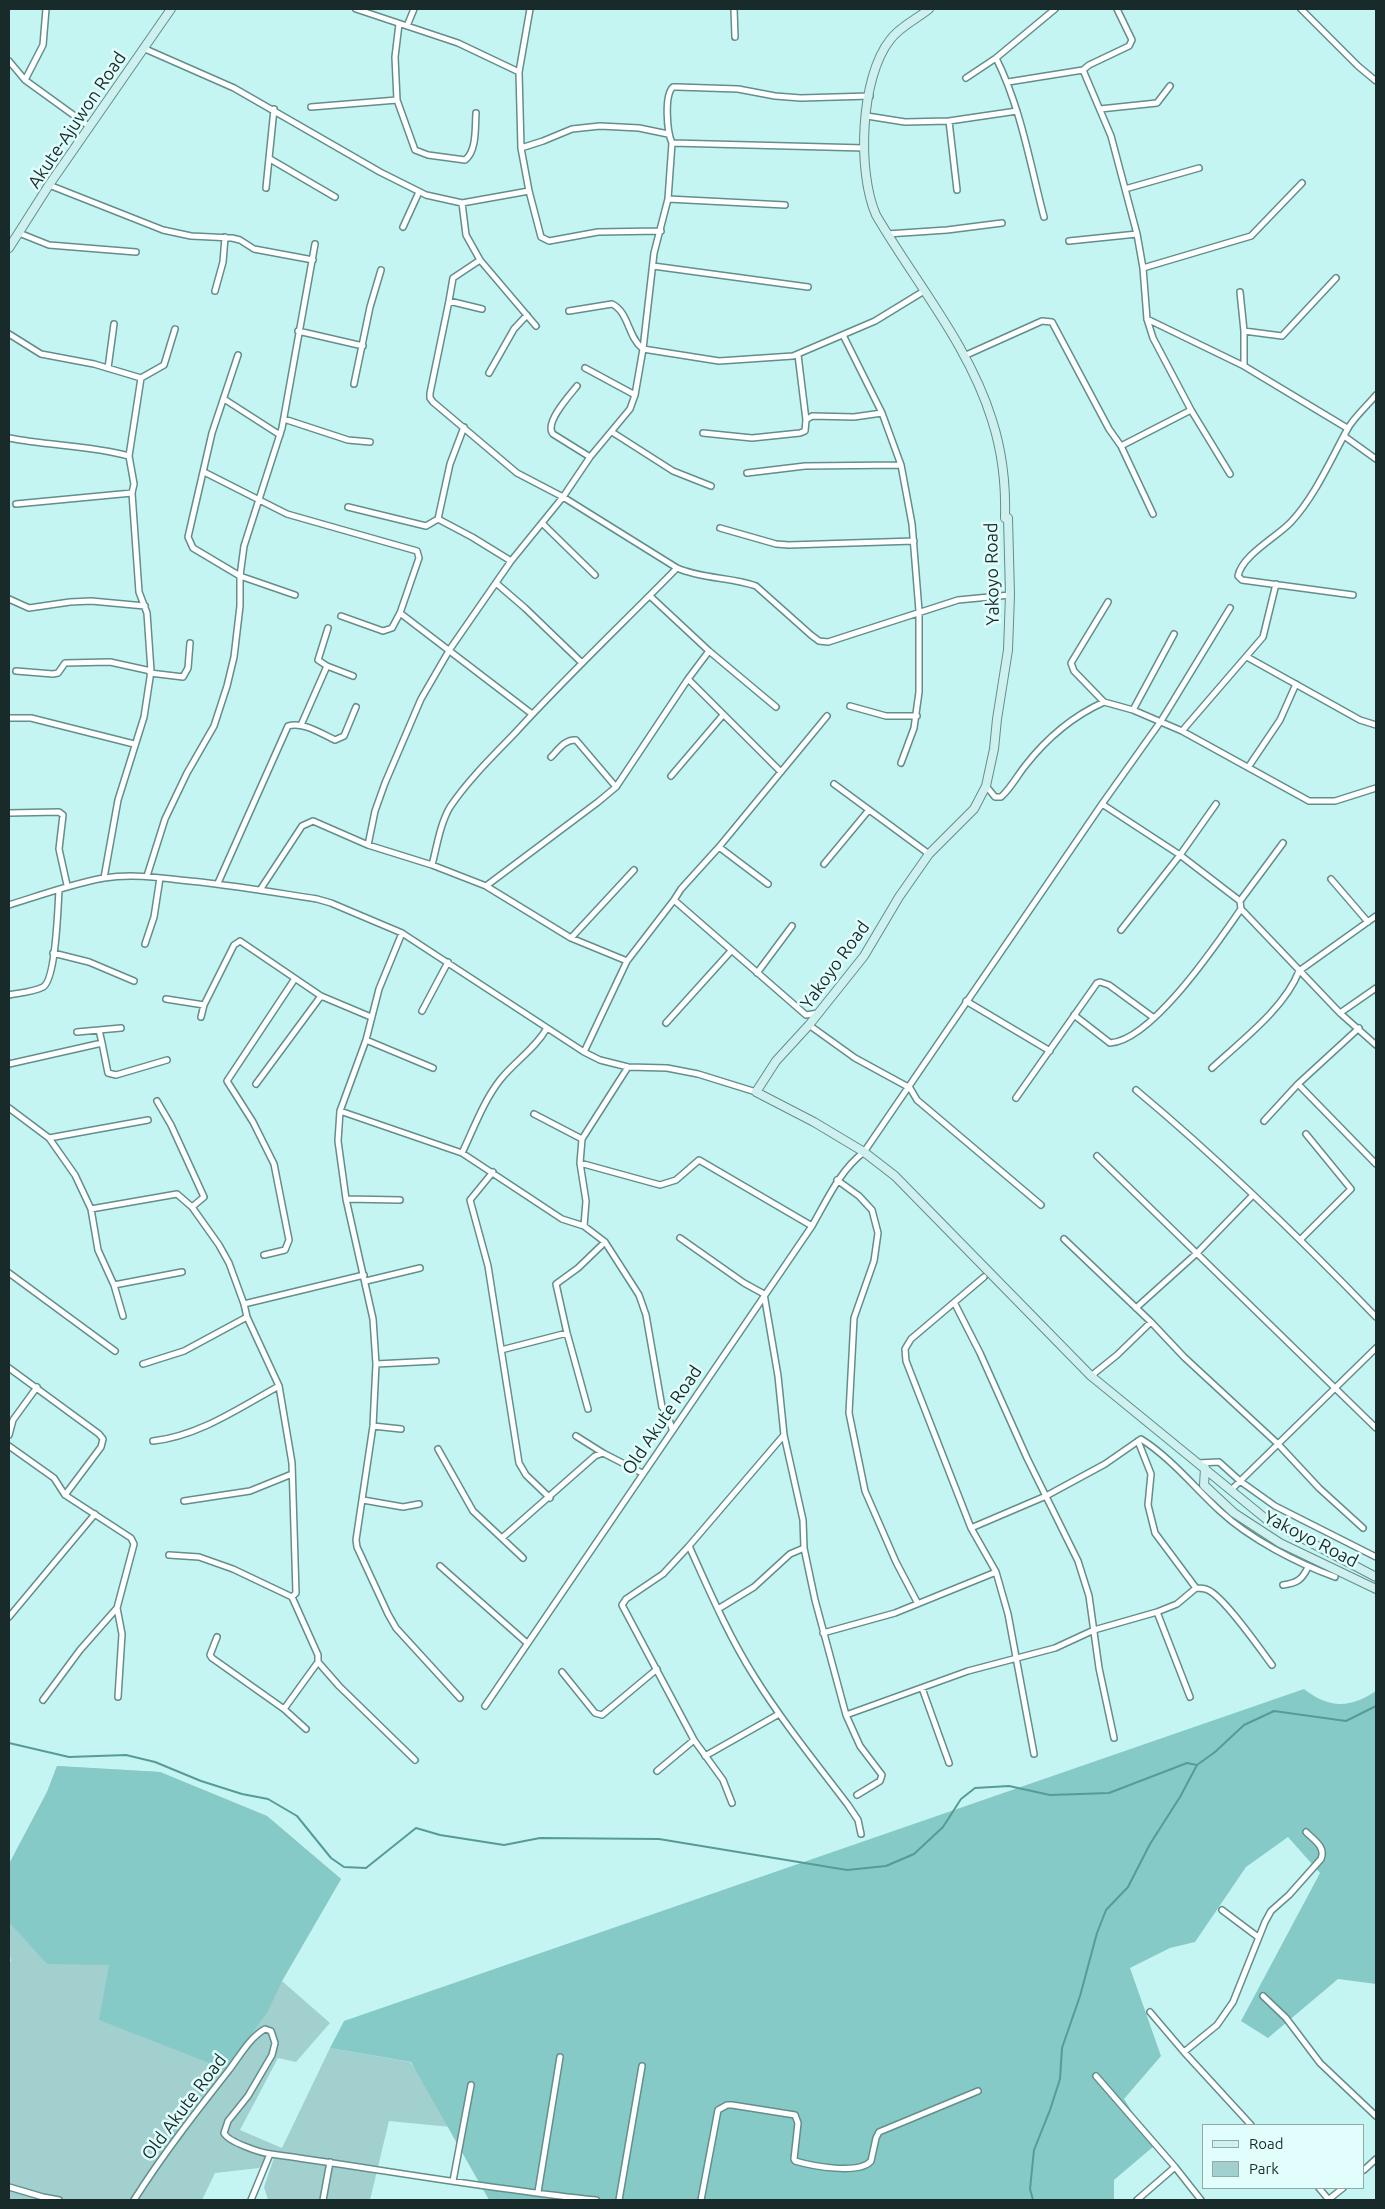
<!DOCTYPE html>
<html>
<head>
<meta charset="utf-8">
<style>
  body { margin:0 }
  #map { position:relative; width:1385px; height:2209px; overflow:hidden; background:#c5f5f2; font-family:Ubuntu,sans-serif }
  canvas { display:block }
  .frame { position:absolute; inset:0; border:10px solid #182b2a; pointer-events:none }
  .legend { position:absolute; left:1202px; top:2124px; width:162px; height:65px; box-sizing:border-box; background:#e2fefc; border:1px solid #91aaa8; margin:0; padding:6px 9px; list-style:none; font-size:15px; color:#182b2a }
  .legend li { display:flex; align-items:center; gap:10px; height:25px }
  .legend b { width:25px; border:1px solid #91aaa8 }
</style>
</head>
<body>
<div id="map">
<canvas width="1385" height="2209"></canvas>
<div class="frame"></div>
<ul class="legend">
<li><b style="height:6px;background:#cef0ef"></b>Road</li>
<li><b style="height:14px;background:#a2d0ce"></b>Park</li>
</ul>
</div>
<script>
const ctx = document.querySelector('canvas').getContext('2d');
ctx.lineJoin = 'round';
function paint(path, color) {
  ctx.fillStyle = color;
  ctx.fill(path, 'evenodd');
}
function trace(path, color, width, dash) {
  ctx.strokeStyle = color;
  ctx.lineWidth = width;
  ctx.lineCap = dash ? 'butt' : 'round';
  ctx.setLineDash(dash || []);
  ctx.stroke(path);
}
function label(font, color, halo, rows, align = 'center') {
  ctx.font = font + ' Ubuntu,sans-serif';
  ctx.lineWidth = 5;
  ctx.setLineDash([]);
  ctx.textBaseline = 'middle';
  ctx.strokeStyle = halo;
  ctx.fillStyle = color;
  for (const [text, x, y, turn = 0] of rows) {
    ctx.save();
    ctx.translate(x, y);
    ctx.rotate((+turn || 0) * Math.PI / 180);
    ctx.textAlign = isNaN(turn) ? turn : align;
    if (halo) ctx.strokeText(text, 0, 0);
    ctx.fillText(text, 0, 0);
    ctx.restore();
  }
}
const green = new Path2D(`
  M 57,1766 L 160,1772 L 267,1816 L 341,1879 L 282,1981 L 330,2023 L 296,2062 L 278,2058 L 240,2130 L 282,2148 L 330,2048 L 410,2062 L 461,2128 L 389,2121 L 370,2200 L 268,2200 L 264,2187 L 275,2155 L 259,2168 L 215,2173 L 202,2200 L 65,2200 L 50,2194 L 45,2200 L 9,2200 L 9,1962 L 11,1961 L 9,1950 L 9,1864 L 47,1792 Z`);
const forest = new Path2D(`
  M 1304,1689 C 1329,1709 1351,1708 1376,1691 L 1376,1984 L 1338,1979 L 1268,2038 L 1241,2021 L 1320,1873 L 1288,1837 L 1246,1867 L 1195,1942 L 1170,1948 L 1130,1968 L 1161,2056 L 1124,2099 L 1154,2146 L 1114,2180 L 1114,2200 L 489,2200 L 411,2062 L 330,2048 L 344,2021 Z
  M 57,1766 L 160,1772 L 267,1816 L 341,1879 L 282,1981 L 267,2013 L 225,2069 L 99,2020 L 109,1965 L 47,1964 L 9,1922 L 9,1864 L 47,1792 Z`);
const stream = new Path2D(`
  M 9,1743 L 69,1757 L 126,1755 L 155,1762 L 201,1781 L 242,1794 L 268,1799 L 297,1816 L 331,1858 L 344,1867 L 366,1868 L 416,1828 L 440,1835 L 504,1845 L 540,1838 L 659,1839 L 847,1870 L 886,1866 L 914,1854 L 943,1827 L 961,1799 L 975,1788 L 1009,1786 L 1050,1795 L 1109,1793 L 1187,1763 L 1197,1765 L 1215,1752 L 1244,1725 L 1274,1711 L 1346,1721 L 1376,1706
  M 1033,2200 L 1030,2189 L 1034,2150 L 1050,2110 L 1060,2079 L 1062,2048 L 1080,1996 L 1097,1933 L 1106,1910 L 1128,1887 L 1150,1844 L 1180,1797 L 1197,1765`);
const street = new Path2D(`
  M 356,9 L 458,43 L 519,72
  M 530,9 L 519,72 L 521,148 L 529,191 L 541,237 L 549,241 L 598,232 L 661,231
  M 734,9 L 735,37
  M 1301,9 L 1358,66 L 1376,81
  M 399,24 L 395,57 L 397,100 L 415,150 L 428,155 L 465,160 C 477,151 475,127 476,113
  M 407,26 L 414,9
  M 143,48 L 234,88 L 380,172 L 426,195 L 462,203 L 529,191
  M 996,58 C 1021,108 1030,164 1044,217
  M 9,61 L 25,80 L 90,127
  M 1083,70 L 1111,136 L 1137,234 L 1143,268 L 1147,319 L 1153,338 L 1191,410 L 1230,474
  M 966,78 L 996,58 L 1055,9
  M 25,80 L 43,45 L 46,9
  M 1008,82 L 1083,70 L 1089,65 L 1129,46 L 1132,40 L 1117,9
  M 311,107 L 397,100
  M 1100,109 L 1157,103 L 1170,86
  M 867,116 L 905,122 L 949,121 L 1017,111
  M 949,121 L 957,190
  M 521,148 L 543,141 L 572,129 L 600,126 L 639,128 L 668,134
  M 865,148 L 672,143 C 667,132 664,95 673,87 L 677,87 L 738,89 L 775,96 L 801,98 L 870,96
  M 270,159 L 335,197
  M 49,185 L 163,230 L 191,236 L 232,238 L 240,240 L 254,249 L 313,260
  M 266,188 L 274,109
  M 1125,189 L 1199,168
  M 668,199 L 785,205
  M 462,203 L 466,235 L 480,260 L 536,326
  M 403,227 L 419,192
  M 19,233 L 49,245 L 136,252
  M 887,234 L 947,230 L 1002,223
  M 1069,241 L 1137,234
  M 653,266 L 808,287
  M 1143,268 L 1251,236 L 1302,183
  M 215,291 L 223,262 L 225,237
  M 1240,292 L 1244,331 L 1244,366
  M 449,301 L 453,278 L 480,260
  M 482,309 L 449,301 L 430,393 L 430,398 L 433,402 L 517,473 L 563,497 L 677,568 C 702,579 731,577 756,586 L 811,635 L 819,641 L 828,642 L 958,600 L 1010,595
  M 569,311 L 612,304 C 629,312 628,338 643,349 L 719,361 L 793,356 L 875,321 L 924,291
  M 1147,319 L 1244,366 L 1347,428
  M 298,331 L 363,346
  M 1244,331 L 1282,336 L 1336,278
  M 9,334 L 41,354 L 94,364 L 141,378 L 164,365 L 175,329
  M 843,335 L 882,413 L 901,465 L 912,524 L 919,611 L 919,692 L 914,728 L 901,763
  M 238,355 L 212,433 L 188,537 L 193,548 L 240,576 L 295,595
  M 798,355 L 806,420
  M 964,356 L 1042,321 L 1052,322 L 1109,429 L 1121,446 L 1153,514
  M 108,368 L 114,324
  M 585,368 L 635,395
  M 489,373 L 514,329 L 527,315
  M 354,384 L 370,307 L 381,270
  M 577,386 C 569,396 544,423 553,434 L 590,457
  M 224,399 L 280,435
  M 284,419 L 348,440 L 370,442
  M 612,432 L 673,471 L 711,486
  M 703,433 L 752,438 L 800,433 L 805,431 L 806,420 L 812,416 L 854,417 L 882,413
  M 1344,436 L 1376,459
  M 9,438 C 50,446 89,445 129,456
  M 1121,446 L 1191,410
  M 204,472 L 287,514 L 417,551 L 419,558 L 400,613 L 392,628 L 383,631 L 341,616
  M 747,473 L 805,466 L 901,465
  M 16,504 L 132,493
  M 348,507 L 426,526 L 438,519 L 450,464 L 464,427
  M 438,519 L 472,537 L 511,561
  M 542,523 L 595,575
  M 720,528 L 776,544 L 789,545 L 914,541
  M 496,583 L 525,608 L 581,662
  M 1353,595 L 1242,580 L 1238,576 C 1242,555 1277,537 1291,522 C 1315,496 1330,461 1347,430 C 1353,418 1367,406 1376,395
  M 650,596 L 709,651 L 776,707
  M 9,599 L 29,608 L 70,602 L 91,601 L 145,606
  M 1108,602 L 1071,663 L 1074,671 L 1104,702 L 1133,710 L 1182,731 L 1309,801 L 1335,801 L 1376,788
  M 400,613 L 532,714
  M 1247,657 L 1360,720 L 1376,725
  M 327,666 L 353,676
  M 16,671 L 53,674 L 58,673 L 65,663 L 110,662 L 151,671
  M 150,673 L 183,677 L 188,668 L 190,643
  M 688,679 L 781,772
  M 850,706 L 886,716 L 917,716
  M 1133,710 L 1174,634
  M 9,718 L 31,718 L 134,744
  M 301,725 L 327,666 L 318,660 L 328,628
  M 1182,731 L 1263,637 L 1276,584
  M 551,757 C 558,750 565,739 576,740 L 616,787
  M 1249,766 L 1280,720 L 1296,684
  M 671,776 L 723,715
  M 834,784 L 929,854
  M 986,786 L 995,797 L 1001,797 C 1011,788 1017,776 1025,766 C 1046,739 1073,716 1104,702
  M 1102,804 L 1180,855 L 1240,901 L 1241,909 L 1340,1013 L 1376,1045
  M 9,813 L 59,812 L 63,815 L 59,849 L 67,885
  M 368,845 L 375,811 L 385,783 L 421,699 L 450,649 L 511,561 L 563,497 L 590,457 L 630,409 L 635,395 L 643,349 L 654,253 L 668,199 L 672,143
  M 719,847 L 768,884
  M 824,864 L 868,811
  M 432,865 C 437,846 440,824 450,807 C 468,780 493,756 515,733 C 567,676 623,623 677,568
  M 147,876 L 165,819 L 187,773 L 214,726 L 227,686 L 234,657 L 240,606 L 240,576 L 244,546 L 282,428 L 315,244
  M 104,878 L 118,800 L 144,717 L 151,671 L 147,613 L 139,592 L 132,493 L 134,484 L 129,456 L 141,378
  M 1331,879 L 1368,922
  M 218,883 L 288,726 C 302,721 322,734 335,740 L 344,736 L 356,707
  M 486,886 L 598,802 L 616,787 L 688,679 L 709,651
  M 260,890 L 302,826 L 313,821 L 368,845 L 432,865 L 486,886 L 571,938 L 627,961
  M 674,900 L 806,1015 L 818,1013
  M 1240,901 L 1283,843
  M 9,905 C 41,895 71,884 104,878 C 130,874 155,877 180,880 C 226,884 271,892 317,899 L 331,903 L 402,933 L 584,1052 L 600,1060 L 628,1067 L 667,1068 L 698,1074 L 756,1092
  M 1121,930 L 1180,855 L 1216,804
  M 402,933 L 379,989 L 366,1040 L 340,1111 L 338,1141 L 346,1199 L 373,1319 L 376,1364 L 373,1426 L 356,1540 L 357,1547 L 388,1614 L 396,1628 L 460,1698
  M 571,938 L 634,870
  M 145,944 L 154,917 L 160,878
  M 53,953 L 89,962 L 134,981
  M 757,973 L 792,926
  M 9,995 C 19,993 33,992 43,987 C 56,980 58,905 59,890
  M 166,999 L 204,1005
  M 966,1001 L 1050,1051
  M 422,1011 L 448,962
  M 1340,1013 L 1376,988
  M 1074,1015 L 1110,1043 C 1152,1041 1218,942 1241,909
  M 201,1017 L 204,1005 L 234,945 L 240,941 L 321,996 L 371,1017
  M 666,1023 L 731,951
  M 809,1025 L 855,1058 L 910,1088 L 917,1100 L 1041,1205
  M 77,1032 L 121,1028
  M 366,1040 L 433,1068
  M 102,1043 L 108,1073 L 116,1075 L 167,1060
  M 584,1052 L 627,961 L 674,900 L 681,889 L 719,847 L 827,716
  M 9,1064 L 102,1043 L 99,1030
  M 1212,1068 C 1241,1041 1285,1008 1299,971 L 1376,916
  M 256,1084 L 321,996
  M 1298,1084 L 1376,1164
  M 1136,1090 C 1221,1161 1300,1238 1376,1317
  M 1016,1098 L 1097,983 L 1100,982 L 1109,985 L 1154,1018
  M 157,1101 L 171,1125 L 204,1197 L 192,1207
  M 9,1108 L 49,1138 L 75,1175 L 91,1209 L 98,1250 L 114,1285 L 123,1316
  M 340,1111 L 462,1153 L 562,1219 L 584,1226 L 605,1242 L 639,1295 L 646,1315 L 662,1407 L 667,1413 L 672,1429
  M 534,1114 L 582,1139
  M 1264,1121 L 1298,1084 L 1359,1028
  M 49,1138 L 148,1120
  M 462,1153 C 474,1128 483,1102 500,1080 C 515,1061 535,1049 547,1028
  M 1097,1156 L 1376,1428
  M 580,1163 L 660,1185 L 676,1180 L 699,1160 L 812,1226
  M 493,1172 L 470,1200 L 488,1266 L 519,1463 L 526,1475 L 550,1498
  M 837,1180 L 859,1196 L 872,1210 L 878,1233 L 874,1261 L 854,1318 L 849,1413 L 865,1491 L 896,1562 L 917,1602
  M 346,1199 L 400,1200
  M 91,1209 L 177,1194 L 192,1207 L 219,1245 L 229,1263 L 244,1304 L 247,1317 L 279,1386 L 292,1463 L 296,1593 L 292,1597
  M 584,1226 L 586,1201 L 580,1163 L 582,1139 L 628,1067
  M 680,1238 L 744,1283 L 764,1294 L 778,1376 L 784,1435 L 803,1520 L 804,1548 L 815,1600 L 846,1715 L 860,1746 L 882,1775 L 880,1781 L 857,1795
  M 1064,1239 L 1151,1322 L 1184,1357 L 1278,1444 L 1319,1488 L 1363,1528
  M 1301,1239 L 1351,1189 L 1306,1134
  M 264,1255 L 285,1250 L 289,1240 L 274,1164 L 253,1122 L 227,1081 L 294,980
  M 9,1273 L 115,1351
  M 984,1277 L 911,1339 L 905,1349 L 906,1361 L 971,1528 L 996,1572 L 1008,1614 L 1034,1754
  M 366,1281 L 420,1268
  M 114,1285 L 182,1272
  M 244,1304 L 364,1275
  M 955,1304 L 980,1353 L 1027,1458 L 1078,1561 L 1089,1596 L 1099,1668 L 1114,1738
  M 1136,1308 L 1197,1253 L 1253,1195
  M 501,1350 L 567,1333
  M 143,1364 L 184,1351 L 247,1317
  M 376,1364 L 436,1361
  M 9,1368 L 99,1434 L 103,1439 L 101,1447 L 65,1495
  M 1091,1376 L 1117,1355 L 1151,1322
  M 588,1409 L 567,1333 L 556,1284 L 578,1268 L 605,1242
  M 373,1426 L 401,1429
  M 9,1435 L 13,1420 L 37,1387
  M 784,1435 L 689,1546 C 709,1590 728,1635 754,1676 C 782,1721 816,1763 848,1805 L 858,1820 L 861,1834
  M 576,1436 L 603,1453 L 642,1473
  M 153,1441 C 199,1436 239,1408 279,1386
  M 1138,1441 L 1151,1474 L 1148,1505 L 1155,1533 L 1196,1588 C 1200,1588 1204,1588 1208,1590 C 1224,1597 1260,1649 1272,1665
  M 9,1446 L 54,1478 L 65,1495 L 131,1538 L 134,1544 L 117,1608 L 80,1650 L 43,1700
  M 438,1449 L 473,1511 L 523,1558
  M 1198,1463 L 1219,1462 L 1240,1481 L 1275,1506 L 1376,1557
  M 1231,1490 L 1376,1348
  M 363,1500 L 403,1507 L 419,1504
  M 184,1501 L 250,1491 L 292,1474
  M 971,1528 L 1046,1496 L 1105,1464 L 1141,1439 C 1171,1458 1194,1487 1220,1511 C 1250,1539 1297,1563 1335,1577
  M 502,1538 L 595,1456 L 603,1453
  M 689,1546 L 663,1574 L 626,1599 L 622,1605 L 694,1740 L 723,1780 L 732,1803
  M 169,1555 L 199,1557 L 233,1569 L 292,1597 L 318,1655 L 318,1662 L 339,1686 L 415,1760
  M 440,1566 L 527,1643
  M 1283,1585 C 1297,1583 1302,1580 1308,1567
  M 117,1608 L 122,1634 L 118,1697
  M 718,1609 L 754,1587 L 790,1554 L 804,1548
  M 1157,1612 L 1190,1697
  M 9,1617 L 95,1514
  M 823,1633 L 895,1613 L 996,1572
  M 217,1637 L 210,1655 L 212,1658 L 284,1709 L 306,1729
  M 562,1672 L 595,1713 L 602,1715 L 657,1669
  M 922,1688 L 949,1763
  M 485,1706 L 812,1226 C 827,1200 840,1170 864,1152 L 1102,804 L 1161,721 L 1230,608
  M 284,1709 L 318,1662
  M 846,1715 L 968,1671 L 1055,1648 L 1094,1630 L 1157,1612 L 1177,1604 L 1196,1588
  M 705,1756 L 779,1714
  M 657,1771 L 694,1740
  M 1222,1910 L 1258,1937
  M 1263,1996 L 1286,2018 L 1320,2063 L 1376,2116
  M 1150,2012 L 1184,2052 L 1251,2125
  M 1184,2052 L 1217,2025 L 1233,2002 L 1265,1922 L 1271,1911 L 1289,1895 L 1321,1859 C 1326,1847 1314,1840 1306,1832
  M 1096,2076 L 1175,2167 L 1201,2200
  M 1364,2170 L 1376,2159
  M 453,2181 L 471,2085
  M 9,2187 L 43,2197
  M 1319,2188 L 1329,2200
  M 538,2192 L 560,2057
  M 42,2200 L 43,2197 L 59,2200
  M 134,2200 C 163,2154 196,2112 229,2070 C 239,2057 250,2037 265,2029 L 271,2031 L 275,2043 L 272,2055 L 248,2096 L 228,2121 L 224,2133 C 228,2142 261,2153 271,2154 C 379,2169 487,2189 596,2200
  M 251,2200 L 270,2154
  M 323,2200 L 330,2162
  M 619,2200 L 642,2066
  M 701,2200 L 718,2110 L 727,2105 L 732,2105 L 795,2115 L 798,2123 L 794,2159 L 795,2161 C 812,2166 859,2175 871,2161 L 876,2138 L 879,2132 L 978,2091
  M 1137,2200 L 1175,2167
  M 1328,2200 L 1343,2188`);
const secondary = new Path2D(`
  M 929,9 C 917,19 899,27 890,40 C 860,78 857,172 876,215 C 915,282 969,345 992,420 C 1002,451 1006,485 1005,518 L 1008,518 L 1010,595 L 1008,650 L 997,719 L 994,749 L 986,786 L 974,809 L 929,854 L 899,897 L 864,956 L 809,1025 L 776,1061 L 756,1092 L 814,1122 L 864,1152 L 895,1176 L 1091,1376 L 1266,1519 L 1376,1577
  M 9,248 L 49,185 L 171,9
  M 1205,1468 L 1204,1485 L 1234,1513 L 1280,1543 L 1376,1589`);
const streetNames = [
  ["Akute-Ajuwon Road",77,120,-56],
  ["Yakoyo Road",992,574,-91],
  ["Yakoyo Road",835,965,-54],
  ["Old Akute Road",662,1420,-56],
  ["Yakoyo Road",1311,1539,27],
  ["Old Akute Road",184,2107,-53]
];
paint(green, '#a2d0ce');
paint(forest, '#85cac7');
trace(stream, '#569b98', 2);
trace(street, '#628e8c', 8);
trace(secondary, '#628e8c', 10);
trace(street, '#fff', 5);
trace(secondary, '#cef0ef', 8);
label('18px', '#182b2a', '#e2fefc', streetNames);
</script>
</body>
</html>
